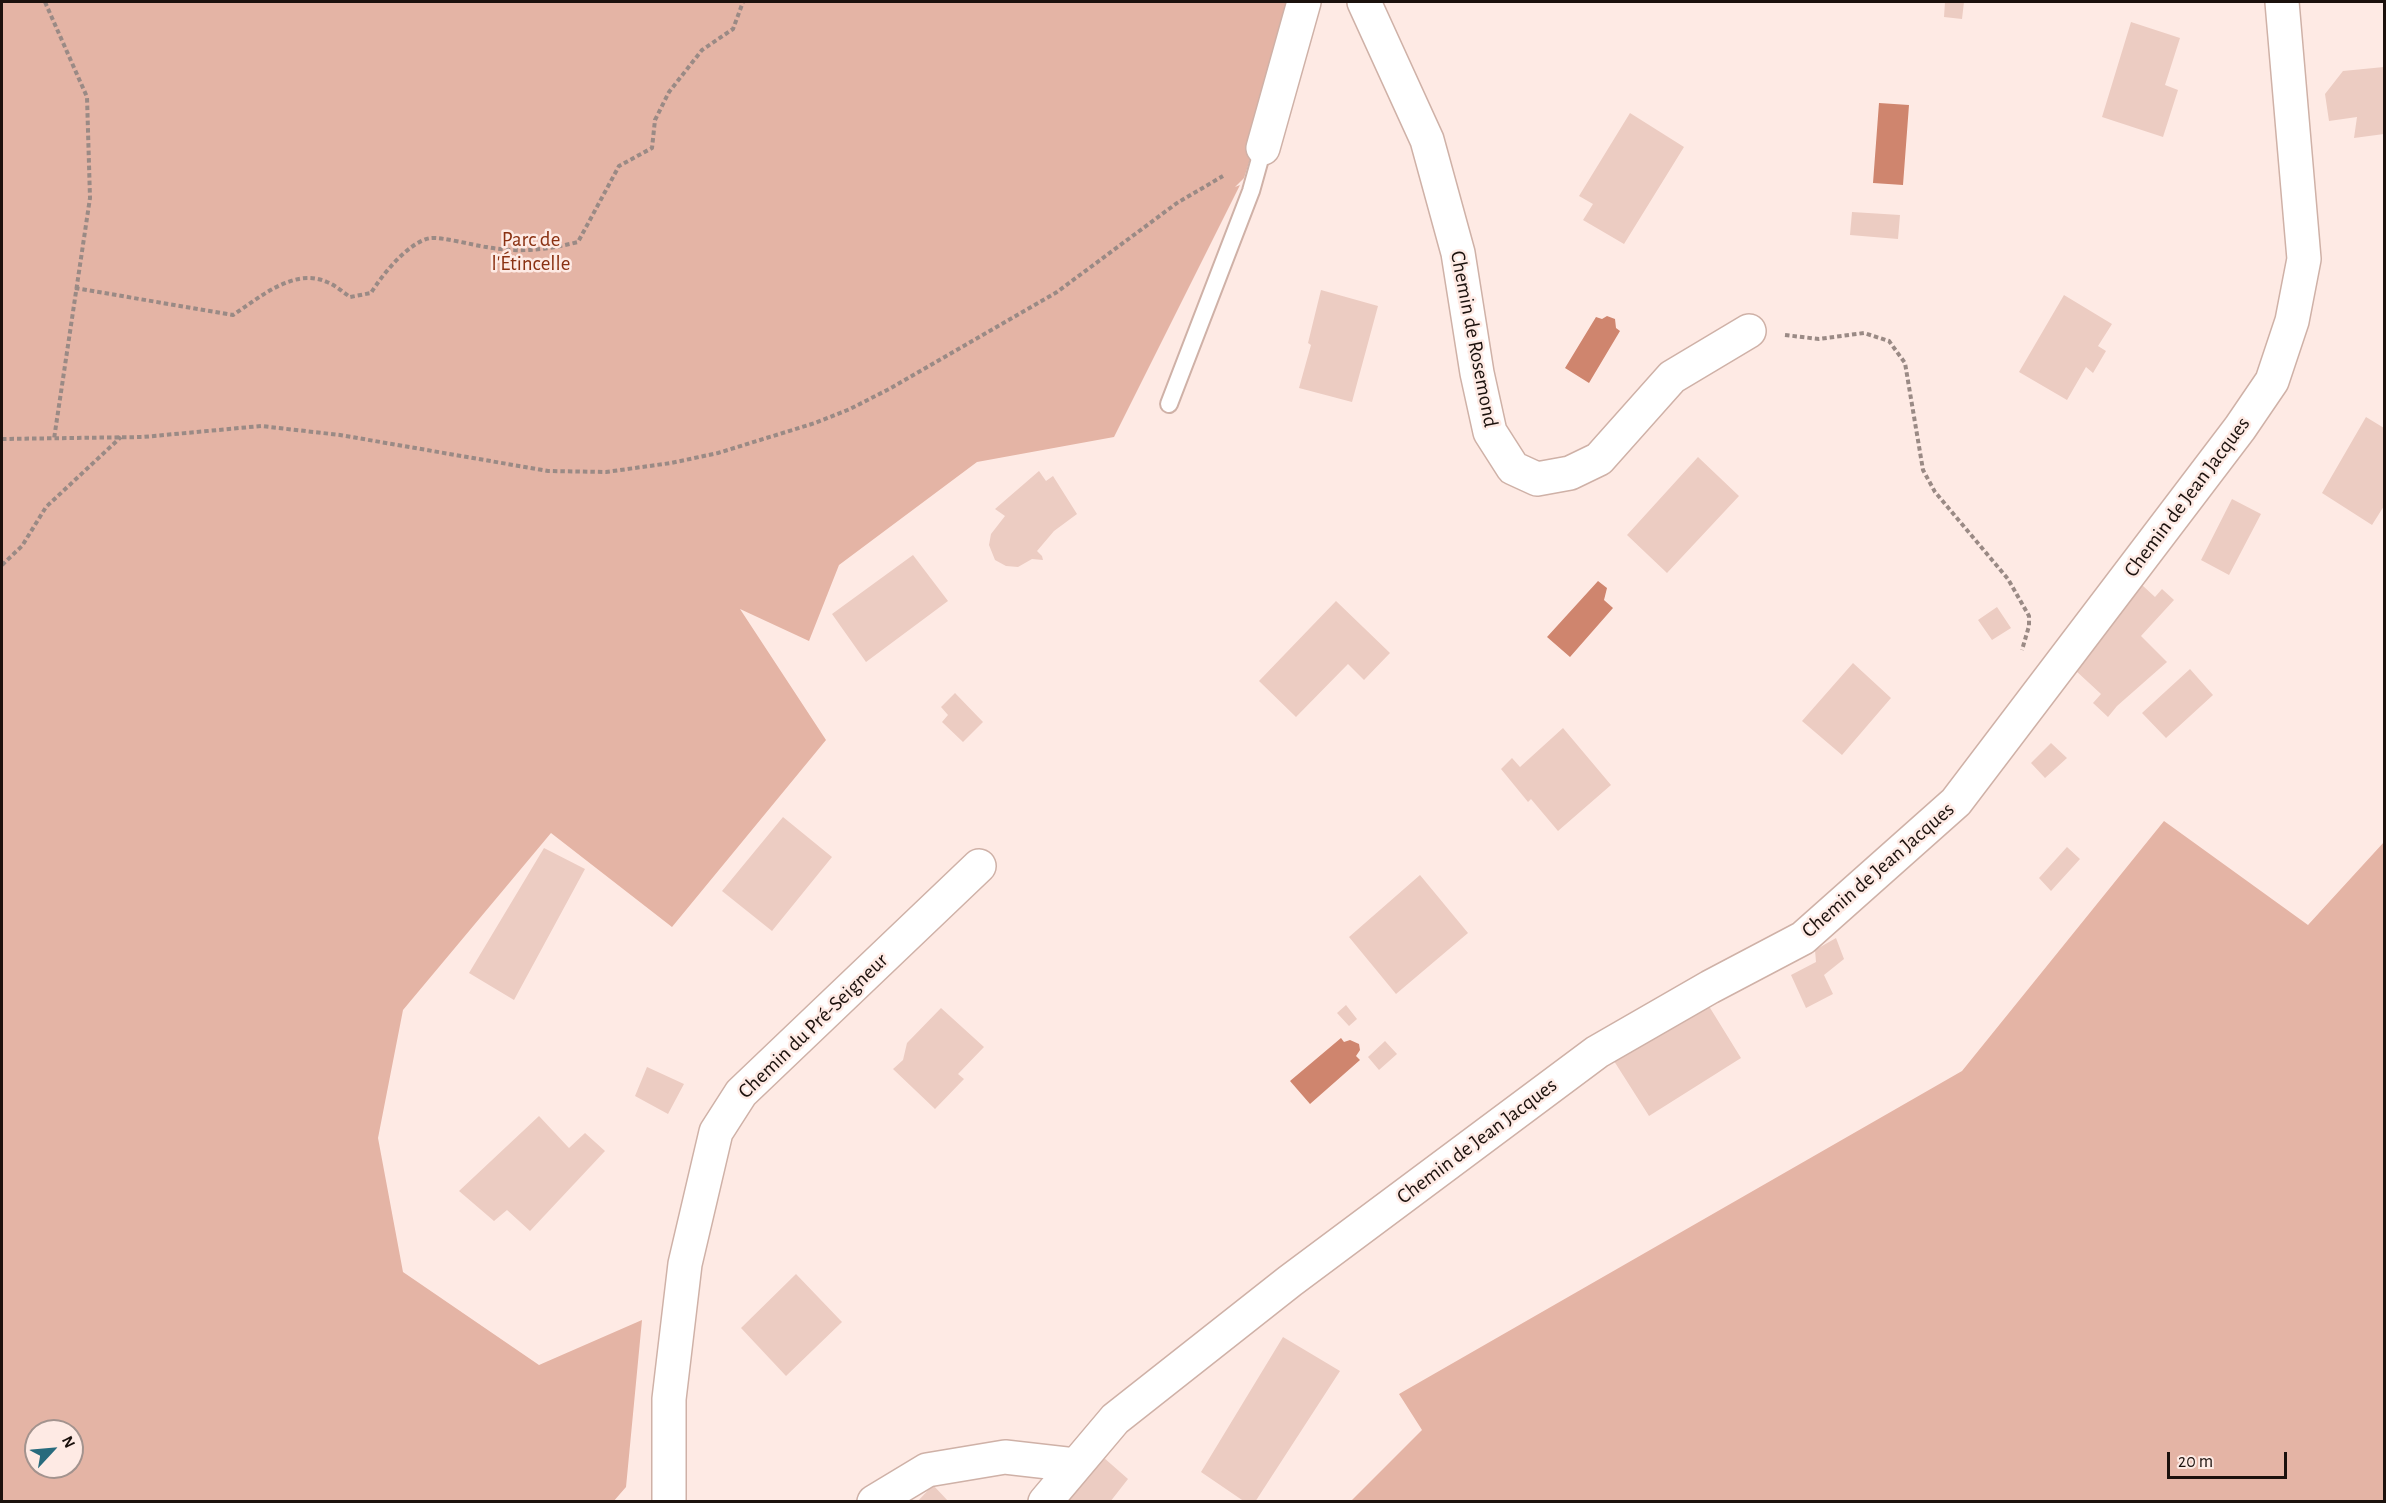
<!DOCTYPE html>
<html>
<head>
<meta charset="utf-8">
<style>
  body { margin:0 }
  #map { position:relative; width:2386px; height:1503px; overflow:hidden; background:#feeae4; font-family:"Alegreya Sans",sans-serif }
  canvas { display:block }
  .frame { position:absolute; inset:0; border:3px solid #1b110d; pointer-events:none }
  .north { position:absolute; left:24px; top:1419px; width:60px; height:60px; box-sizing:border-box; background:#feeae4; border:2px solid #a3938e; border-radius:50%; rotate:64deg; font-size:16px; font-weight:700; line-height:24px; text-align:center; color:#1b110d }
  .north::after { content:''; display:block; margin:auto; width:21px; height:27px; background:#286b7d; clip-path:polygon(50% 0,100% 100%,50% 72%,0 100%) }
  .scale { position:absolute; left:2167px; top:1452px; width:120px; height:27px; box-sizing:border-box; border:3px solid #1b110d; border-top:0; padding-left:8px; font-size:18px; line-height:21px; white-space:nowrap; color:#1b110d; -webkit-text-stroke:4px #feeae4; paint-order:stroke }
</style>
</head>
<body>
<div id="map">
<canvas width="2386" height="1503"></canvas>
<div class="frame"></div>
<div class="north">N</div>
<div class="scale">20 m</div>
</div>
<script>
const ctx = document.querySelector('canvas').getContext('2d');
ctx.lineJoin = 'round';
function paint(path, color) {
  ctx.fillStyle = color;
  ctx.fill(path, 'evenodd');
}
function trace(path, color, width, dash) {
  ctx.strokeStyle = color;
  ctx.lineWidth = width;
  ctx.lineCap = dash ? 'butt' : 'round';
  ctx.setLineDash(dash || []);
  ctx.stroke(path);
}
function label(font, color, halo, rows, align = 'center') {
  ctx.font = font + ' "Alegreya Sans",sans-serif';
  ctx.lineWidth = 5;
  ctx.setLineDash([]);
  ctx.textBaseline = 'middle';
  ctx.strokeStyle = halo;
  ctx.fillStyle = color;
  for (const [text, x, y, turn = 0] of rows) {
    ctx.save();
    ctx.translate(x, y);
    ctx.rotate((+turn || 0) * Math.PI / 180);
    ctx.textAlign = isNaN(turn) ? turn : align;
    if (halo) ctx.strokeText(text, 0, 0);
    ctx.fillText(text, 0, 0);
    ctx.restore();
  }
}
const green = new Path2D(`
  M 2,2 L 1301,2 L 1244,178 L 1235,187 L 1240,185 L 1114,437 L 977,462 L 839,565 L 809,641 L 740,609 L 826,740 L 672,927 L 551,833 L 403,1010 L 378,1138 L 403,1272 L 539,1365 L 642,1320 L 626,1487 L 613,1502 L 2,1502 ZM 36,1431 L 72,1431 L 72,1467 L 36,1467 Z
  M 2164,821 L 2308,925 L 2384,842 L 2384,1501 L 1351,1501 L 1422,1430 L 1399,1394 L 1962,1071 Z`);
const water = new Path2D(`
  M 1879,103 L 1909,105 L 1903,185 L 1873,183 Z
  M 1607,316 L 1615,319 L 1616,328 L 1620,331 L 1589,383 L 1565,368 L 1596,317 L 1602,319 Z
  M 1598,581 L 1607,588 L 1604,600 L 1613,608 L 1570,657 L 1547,637 Z
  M 1341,1038 L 1344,1042 L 1350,1040 L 1359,1044 L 1360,1050 L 1356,1056 L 1360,1060 L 1310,1104 L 1290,1081 Z`);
const building = new Path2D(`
  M 1945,2 L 1964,2 L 1962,19 L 1944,17 Z
  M 2131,22 L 2180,38 L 2165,85 L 2178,90 L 2163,137 L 2102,117 Z
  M 2384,67 L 2384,134 L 2354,138 L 2357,117 L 2329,121 L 2325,94 L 2343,71 Z
  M 1630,113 L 1684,147 L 1624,244 L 1583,220 L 1593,204 L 1579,196 Z
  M 1852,212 L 1900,215 L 1898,239 L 1850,235 Z
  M 1321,290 L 1378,306 L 1352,402 L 1299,388 L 1311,345 L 1308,343 Z
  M 2064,295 L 2112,324 L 2098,346 L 2106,351 L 2093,373 L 2086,367 L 2067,400 L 2019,372 Z
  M 2366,417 L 2384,428 L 2384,506 L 2372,525 L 2322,493 Z
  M 1698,457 L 1739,496 L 1667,573 L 1627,535 Z
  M 1039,471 L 1046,481 L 1053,476 L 1077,514 L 1054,531 L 1037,551 L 1042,556 L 1043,560 L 1032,559 L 1018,567 L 1006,566 L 995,560 L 989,545 L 991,534 L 1005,516 L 995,509 Z
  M 2232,499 L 2261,514 L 2229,575 L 2201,560 Z
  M 913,555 L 948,601 L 866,662 L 832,614 Z
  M 2142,585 L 2155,597 L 2162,589 L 2174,600 L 2141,636 L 2167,662 L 2117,706 L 2108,717 L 2093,703 L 2101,694 L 2075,670 Z
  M 1336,601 L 1390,653 L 1364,680 L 1348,664 L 1296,717 L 1259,681 Z
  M 1997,607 L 2011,628 L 1992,640 L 1978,620 Z
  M 1853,663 L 1891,698 L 1842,755 L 1802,721 Z
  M 2190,669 L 2213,695 L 2166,738 L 2142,713 Z
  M 955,693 L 983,722 L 963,742 L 942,722 L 948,715 L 941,707 Z
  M 1563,728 L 1611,785 L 1558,831 L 1531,799 L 1528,802 L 1501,769 L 1512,758 L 1520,767 Z
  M 2051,743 L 2067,758 L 2045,778 L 2031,763 Z
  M 783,817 L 832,857 L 772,931 L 722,891 Z
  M 2067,847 L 2080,859 L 2051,891 L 2039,878 Z
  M 544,848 L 585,869 L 514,1000 L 469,973 Z
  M 1420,875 L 1468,933 L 1396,994 L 1349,937 Z
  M 1836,938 L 1844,959 L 1824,975 L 1833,994 L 1806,1008 L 1791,975 L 1816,962 L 1815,950 Z
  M 1707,1003 L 1741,1058 L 1649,1116 L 1614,1061 Z
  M 1346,1005 L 1357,1019 L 1349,1026 L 1337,1013 Z
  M 941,1008 L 984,1047 L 958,1074 L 964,1079 L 935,1109 L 893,1069 L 903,1060 L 907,1043 Z
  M 1385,1041 L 1397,1054 L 1379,1070 L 1368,1057 Z
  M 647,1067 L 684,1084 L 668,1114 L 635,1096 Z
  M 539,1116 L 569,1148 L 585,1133 L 605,1151 L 530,1231 L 507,1210 L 494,1221 L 459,1191 Z
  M 796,1274 L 842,1322 L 786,1376 L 741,1328 Z
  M 1283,1337 L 1340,1371 L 1255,1502 L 1245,1502 L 1201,1472 Z
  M 1103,1457 L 1128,1479 L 1110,1502 L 1067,1502 Z
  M 933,1485 L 949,1502 L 917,1502 Z`);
const path = new Path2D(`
  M 45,2 L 87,97 L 90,198 L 54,439
  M 75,288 L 233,315 C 259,298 294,267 327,282 C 335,285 343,292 350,297 L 371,293 C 382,275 409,241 431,238 C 442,237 473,245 486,247 C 519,253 546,250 578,242 L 619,166 L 652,148 L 655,120 L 669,92 L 702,50 L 733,29 L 743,2
  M 1785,335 L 1819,339 L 1864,333 L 1889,341 L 1905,363 L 1923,470 L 1935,492 L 2008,579 L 2029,616 L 2029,626 L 2022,650
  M 2,439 L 143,437 L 261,426 L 340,435 L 548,471 L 606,472 L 671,463 L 718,453 L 815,423 L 850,409 L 891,388 L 1057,292 L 1177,203 L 1223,176
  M 2,565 L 22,546 L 46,507 L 121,437`);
const service = new Path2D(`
  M 1169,404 L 1251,191 L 1263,148`);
const minor = new Path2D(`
  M 1364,2 L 1427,140 L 1458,253 L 1477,373 L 1490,432 L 1513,468 L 1537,479 L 1570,473 L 1599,459 L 1672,377 L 1749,331
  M 1263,148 L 1304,2
  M 669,1502 L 669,1399 L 685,1264 L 716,1132 L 741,1093 L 979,866
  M 874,1502 L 927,1470 L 1005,1457 L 1075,1465`);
const tertiary = new Path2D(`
  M 1045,1502 L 1115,1419 L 1290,1281 L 1597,1052 L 1710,987 L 1803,938 L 1956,802 L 2240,428 L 2272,381 L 2292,321 L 2304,259 L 2282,2`);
const parkNames = [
  ["Parc de",531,240],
  ["l'Étincelle",531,264]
];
const streetNames = [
  ["Chemin de Rosemond",1474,339,79],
  ["Chemin de Jean Jacques",2187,497,-53],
  ["Chemin de Jean Jacques",1878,870,-41],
  ["Chemin du Pré-Seigneur",813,1026,-44],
  ["Chemin de Jean Jacques",1477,1141,-37]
];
paint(green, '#e4b4a5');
paint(water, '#cf856e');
paint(building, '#ecccc2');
trace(service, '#cfb1a7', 20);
trace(minor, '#cfb1a7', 36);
trace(tertiary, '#cfb1a7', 36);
trace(path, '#9a8a85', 4, [4.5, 3]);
trace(service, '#fff', 16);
trace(minor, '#fff', 33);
trace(tertiary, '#fff', 33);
label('21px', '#8a3112', '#feeae4', parkNames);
label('21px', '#1b110d', '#feeae4', streetNames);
</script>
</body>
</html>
